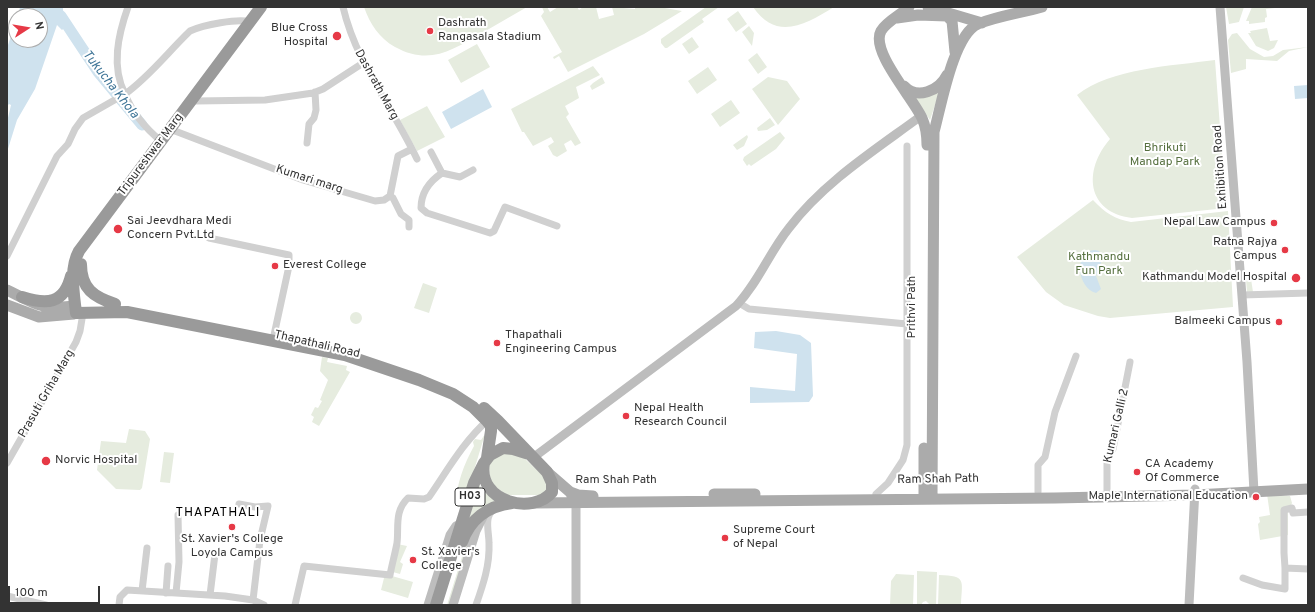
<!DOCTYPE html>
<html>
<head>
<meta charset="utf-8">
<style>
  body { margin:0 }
  #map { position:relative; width:1315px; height:612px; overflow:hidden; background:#fff; font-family:Overpass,sans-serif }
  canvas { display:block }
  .frame { position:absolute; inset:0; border:8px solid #333; pointer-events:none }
  .north { position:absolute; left:8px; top:8px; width:40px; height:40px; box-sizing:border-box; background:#fff; border:1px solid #adadad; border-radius:50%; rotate:78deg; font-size:11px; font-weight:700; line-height:16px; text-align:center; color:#333 }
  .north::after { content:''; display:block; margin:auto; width:14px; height:18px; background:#e63946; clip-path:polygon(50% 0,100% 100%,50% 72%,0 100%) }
  .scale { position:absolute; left:8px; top:586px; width:92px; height:18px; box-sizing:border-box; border:2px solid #333; border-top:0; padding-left:5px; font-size:12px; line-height:14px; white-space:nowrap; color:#333; -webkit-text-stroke:3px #fff; paint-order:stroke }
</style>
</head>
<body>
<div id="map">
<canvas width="1315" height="612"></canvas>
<div class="frame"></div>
<div class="north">N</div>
<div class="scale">100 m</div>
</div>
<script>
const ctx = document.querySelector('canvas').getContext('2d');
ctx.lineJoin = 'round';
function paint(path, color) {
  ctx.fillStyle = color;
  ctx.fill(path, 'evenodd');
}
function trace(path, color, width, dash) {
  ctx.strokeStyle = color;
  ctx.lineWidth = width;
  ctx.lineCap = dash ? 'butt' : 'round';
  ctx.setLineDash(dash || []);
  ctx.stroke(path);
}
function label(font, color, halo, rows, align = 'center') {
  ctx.font = font + ' Overpass,sans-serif';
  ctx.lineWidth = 4;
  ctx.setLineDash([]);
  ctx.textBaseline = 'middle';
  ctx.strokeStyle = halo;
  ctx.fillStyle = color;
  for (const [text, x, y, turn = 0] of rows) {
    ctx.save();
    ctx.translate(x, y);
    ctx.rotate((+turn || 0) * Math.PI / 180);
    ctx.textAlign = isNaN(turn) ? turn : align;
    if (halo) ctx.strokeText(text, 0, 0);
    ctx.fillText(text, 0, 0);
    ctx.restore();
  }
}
const green = new Path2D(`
  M 364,7 L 527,7 C 512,16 497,24 482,33 C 452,50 430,66 395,47 C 379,38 370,24 364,7 Z
  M 542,7 L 547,7 L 550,12 L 558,7 L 577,7 L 579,10 L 583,7 L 596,7 L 599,19 L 614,15 L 612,7 L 635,9 L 635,7 L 659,7 L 682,11 L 644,34 L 568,72 L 559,56 L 554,59 L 553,57 L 562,52 L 541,16 L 544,12 Z
  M 706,7 L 719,7 L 702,19 L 704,22 L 667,48 L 665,48 L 661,43 L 661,39 Z
  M 753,7 L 834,7 C 806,24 777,42 753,7 Z
  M 1226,7 L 1244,7 L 1239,22 L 1229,24 Z
  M 1252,7 L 1274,7 L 1275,8 L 1266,9 L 1267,17 L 1265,18 L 1265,22 L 1249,24 L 1249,21 L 1246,21 Z
  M 738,11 L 747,24 L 736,32 L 727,19 Z
  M 749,26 L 754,33 L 752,46 L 742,32 Z
  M 1267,28 L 1270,41 L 1278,40 L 1274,48 L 1268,51 L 1256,46 L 1248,33 L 1251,33 L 1250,31 Z
  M 1237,33 L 1250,49 L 1264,57 L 1273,56 L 1283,50 L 1308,47 L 1289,51 L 1277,61 L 1246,59 L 1246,69 L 1231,73 L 1228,40 L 1232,34 Z
  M 692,37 L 699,47 L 689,54 L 682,44 Z
  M 477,44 L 490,67 L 461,83 L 448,60 Z
  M 757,53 L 767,67 L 758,74 L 748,60 Z
  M 1215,60 L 1226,208 L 1132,218 C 1086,212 1083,170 1110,139 L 1077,95 C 1111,68 1172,66 1215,60 Z
  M 593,66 L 600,75 L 576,87 L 579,98 L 565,106 L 569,114 L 566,117 L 581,143 L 575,146 L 571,140 L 564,144 L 567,151 L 557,157 L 553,155 L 548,146 L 554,142 L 551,137 L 533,146 L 524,132 L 522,132 L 511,109 Z
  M 708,67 L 717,80 L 697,94 L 688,81 Z
  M 602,77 L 605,83 L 592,90 L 590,86 L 593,83 Z
  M 768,77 L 787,81 L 800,99 L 778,125 L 752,89 Z
  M 940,90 L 930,120 L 913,95 Z
  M 731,100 L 740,113 L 720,127 L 711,114 Z
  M 427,106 L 445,137 L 417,151 L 400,120 Z
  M 770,118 L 775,125 L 767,130 L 758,131 L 757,128 Z
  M 780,132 L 785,138 L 776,149 L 751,166 L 749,164 L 747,166 L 743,160 L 744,157 Z
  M 747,135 L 748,137 L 744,146 L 737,150 L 733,145 Z
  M 1093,200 C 1105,213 1115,219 1131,222 L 1228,211 L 1233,307 L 1110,318 L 1098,316 L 1064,305 L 1046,292 L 1017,257 Z
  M 1251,279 L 1253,292 L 1247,292 L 1246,280 Z
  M 423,283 L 437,288 L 429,313 L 414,308 Z
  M350 318a6 6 0 1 1 12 0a6 6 0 1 1-12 0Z
  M 322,357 L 328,358 L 327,362 L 347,366 L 346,370 L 350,372 L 319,426 L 312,422 L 314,417 L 311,415 L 315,407 L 318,408 L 322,401 L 320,400 L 328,380 L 320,371 Z
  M 129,429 L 145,431 L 150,439 L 142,488 L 140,490 L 116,489 L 97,470 L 101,441 L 126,443 Z
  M 485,434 L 465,500 L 459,507 L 456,505 C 456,485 464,464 474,446 L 473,442 L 475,439 L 481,440 Z
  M 164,452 L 174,453 L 170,483 L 160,482 Z
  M 502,452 L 521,455 L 544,477 L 550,489 L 542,495 L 506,495 L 490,482 L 489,463 Z
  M 478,483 L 485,493 L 496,500 L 468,522 Z
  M 1267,494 L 1290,496 L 1292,503 L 1288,512 L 1288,535 L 1260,540 L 1258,524 L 1260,522 L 1259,517 L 1270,515 Z
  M 470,539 L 449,605 L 447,605 L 465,547 Z
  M 397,544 L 407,546 L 400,562 L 403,564 L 400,574 L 389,571 Z
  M 917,571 L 937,572 L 936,605 L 930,605 L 926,601 L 923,602 L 921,605 L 917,605 Z
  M 385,574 L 413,582 L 408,598 L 381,590 Z
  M 896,574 L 914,575 L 913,605 L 890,605 L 891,581 Z
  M 939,575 C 967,576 962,580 961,605 L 938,605 Z`);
const water = new Path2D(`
  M 20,7 L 63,7 L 63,12 L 71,22 L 62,30 L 57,25 L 35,89 L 17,120 L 7,152 L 7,122 L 11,105 L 9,104 L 7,106 L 7,48 L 16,21 L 16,40 L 40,40 L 40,16 L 18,16 Z
  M 1308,85 L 1308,98 L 1295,99 L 1294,86 Z
  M 483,89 L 492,107 L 451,129 L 442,112 Z
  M 1095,250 L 1099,251 L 1103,257 L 1096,276 L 1101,289 L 1096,293 C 1077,288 1073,251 1095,250 Z
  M 776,331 L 800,335 L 811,343 L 813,396 L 809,402 L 750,403 L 750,387 L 795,391 L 797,354 L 754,348 L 755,332 Z`);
const river = new Path2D(`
  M 51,7 L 61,16 L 98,72 L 142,125`);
const street = new Path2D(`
  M 343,7 C 356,63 393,108 417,159
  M 196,101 L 265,100 L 313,93 L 323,89 L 363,63
  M 175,131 L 303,180 L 375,201 L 384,200 L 390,196 L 398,156 L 412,149
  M 161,141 C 145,128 133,114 125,94 C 149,77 168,52 190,31 C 203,25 238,18 251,22
  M 307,143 L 309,124 L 314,118 L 316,110 L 315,92
  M 431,152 L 442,173 C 430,181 421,192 421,208 L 427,213 L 490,233 L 494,231 L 505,207 L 557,226
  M 442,173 L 460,177 L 473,170
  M 390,196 L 393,198 L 401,214 L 409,220 L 409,227
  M 209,238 L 289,255 L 289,266 L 274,335
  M 7,256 L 57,156 L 68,144 L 75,129 L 83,118 L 125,94 C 111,67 118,35 128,7
  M 1242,295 L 1308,293
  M 739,303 L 749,309 L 907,324
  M 7,463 L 76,342 L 80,331 L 83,313
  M 1107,491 L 1107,459 L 1113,449 L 1130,362
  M 1038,492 L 1038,465 L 1045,457 L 1055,412 L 1076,356
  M 876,494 L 888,483 L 903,460 L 907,445 L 907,146
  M 239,504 L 255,507 L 268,506 L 260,540 L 253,600
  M 1285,568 L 1284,553 L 1284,510 L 1292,508 L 1293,513 L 1308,512
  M 1243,578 L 1262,585 L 1285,589 L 1285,568 L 1308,569
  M 142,591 L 147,548
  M 166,593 L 168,566
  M 176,593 L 179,562 L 178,515
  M 210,595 L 215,554
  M 7,596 L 46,605
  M 119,605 L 120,597 L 127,590 L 225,596 L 253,600 L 264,605
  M 295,605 L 304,566 L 390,575 C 392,564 395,554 397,543 C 399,528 394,511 408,498 L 424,499 L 429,497 C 447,471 464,441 487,421
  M 476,605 C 483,585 490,565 489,543 C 489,532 484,518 493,510`);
const secondary = new Path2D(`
  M 1220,7 L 1247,362 L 1254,492
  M 534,457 L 736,306 C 758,283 769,253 789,228 C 824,182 875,150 921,116
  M 428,605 L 450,535 L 456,526 L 461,524
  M 453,605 L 476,531 L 484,515
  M 576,605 L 576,503
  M 1189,605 L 1195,489`);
const primary = new Path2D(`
  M 909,7 C 901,15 887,21 881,31 C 870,51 913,98 922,118 C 926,127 927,135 927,145
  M 928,7 L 982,23
  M 897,18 L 918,15 L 947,16 L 952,21 L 955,52
  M 904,86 C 917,100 939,91 947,75
  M 7,290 C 36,304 41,310 75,306
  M 7,305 L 39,317 L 74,314
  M 547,472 L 570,492 L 573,497
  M 570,492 L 578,495 L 593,496
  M 714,494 L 755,494
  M 924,499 L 924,448
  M 932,499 L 934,132 C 941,107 953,35 978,24 C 998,16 1021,13 1042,7
  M 533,503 L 1055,498 L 1195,495 L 1308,489`);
const highway = new Path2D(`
  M 261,7 L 79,251 C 69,269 74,294 76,313 L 127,312 L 345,355 L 419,380 L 453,394 L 473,407 L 487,421 L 491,426 L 491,431 L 487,458
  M 81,264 C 81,289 94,297 115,304
  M 22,297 C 47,305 64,304 71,276
  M 484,463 C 477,503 534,515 552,492 L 552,483 L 547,472 L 498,421 L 484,408
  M 462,542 C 470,519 488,506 512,503
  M 436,605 L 474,483 L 484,463 L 490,455 L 503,448 L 513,449 L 529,454`);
const markers = [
  [430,31,4,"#e63946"],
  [337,36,5,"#e63946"],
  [1274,223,4,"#e63946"],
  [118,229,5,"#e63946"],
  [1285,250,4,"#e63946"],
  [275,266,4,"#e63946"],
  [1296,278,5,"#e63946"],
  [1279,322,4,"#e63946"],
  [497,343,4,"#e63946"],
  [626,416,4,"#e63946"],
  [46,461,5,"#e63946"],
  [1137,472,4,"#e63946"],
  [1256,497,4,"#e63946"],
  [232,527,4,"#e63946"],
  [725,538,4,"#e63946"],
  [413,560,4,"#e63946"]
];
const shields = [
  [470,497,30]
];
const shieldNames = [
  ["H03",470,497]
];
const poiNames = [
  ["Dashrath",438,24],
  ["Rangasala Stadium",438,38],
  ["Blue Cross",328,29,"right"],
  ["Hospital",328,43,"right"],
  ["Sai Jeevdhara Medi",127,222],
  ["Concern Pvt.Ltd",127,236],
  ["Nepal Law Campus",1266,223,"right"],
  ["Ratna Rajya",1277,243,"right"],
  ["Campus",1277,257,"right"],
  ["Everest College",283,266],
  ["Kathmandu Model Hospital",1287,278,"right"],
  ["Balmeeki Campus",1271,322,"right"],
  ["Thapathali",505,336],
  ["Engineering Campus",505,350],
  ["Nepal Health",634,409],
  ["Research Council",634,423],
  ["Norvic Hospital",55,461],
  ["CA Academy",1145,465],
  ["Of Commerce",1145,479],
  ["Maple International Education",1248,497,"right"],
  ["Supreme Court",733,531],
  ["of Nepal",733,545],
  ["St. Xavier's College",232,540,"center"],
  ["Loyola Campus",232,554,"center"],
  ["St. Xavier's",421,553],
  ["College",421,567]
];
const streetNames = [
  ["Dashrath Marg",376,85,61],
  ["Tripureshwar Marg",151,155,-53],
  ["Exhibition Road",1221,167,-94],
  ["Kumari marg",309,180,18],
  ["Prithvi Path",913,307,-90],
  ["Thapathali Road",317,345,13],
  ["Prasuti Griha Marg",47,394,-60],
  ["Kumari Galli 2",1117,426,-77],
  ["Ram Shah Path",938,480,-1],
  ["Ram Shah Path",616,481]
];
const parkNames = [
  ["Bhrikuti",1165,149],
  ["Mandap Park",1165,163],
  ["Kathmandu",1099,258],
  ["Fun Park",1099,272]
];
const waterNames = [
  ["Tukucha Khola",110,85,52]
];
const neighbourhoodNames = [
  ["THAPATHALI",218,513]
];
paint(green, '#e6ecdf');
paint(water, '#cfe2ee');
trace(river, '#cfe2ee', 11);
trace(street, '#d0d0d0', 7);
trace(secondary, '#bdbdbd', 9);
trace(primary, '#ababab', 11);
trace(highway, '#9a9a9a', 12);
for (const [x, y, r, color] of markers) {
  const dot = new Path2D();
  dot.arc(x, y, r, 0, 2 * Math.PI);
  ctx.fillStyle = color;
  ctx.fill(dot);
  trace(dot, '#fff', 1.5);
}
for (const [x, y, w] of shields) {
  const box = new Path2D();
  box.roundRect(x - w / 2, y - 9, w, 18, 3);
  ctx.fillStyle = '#fff';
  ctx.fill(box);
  trace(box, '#333', 1);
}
label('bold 11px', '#333', null, shieldNames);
label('12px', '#333', '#fff', poiNames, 'left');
label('12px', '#333', '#fff', streetNames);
label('12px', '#56703f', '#fff', parkNames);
label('italic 13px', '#3f7597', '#fff', waterNames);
ctx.letterSpacing = '1px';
label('13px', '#000', '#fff', neighbourhoodNames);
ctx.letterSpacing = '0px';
</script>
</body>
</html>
